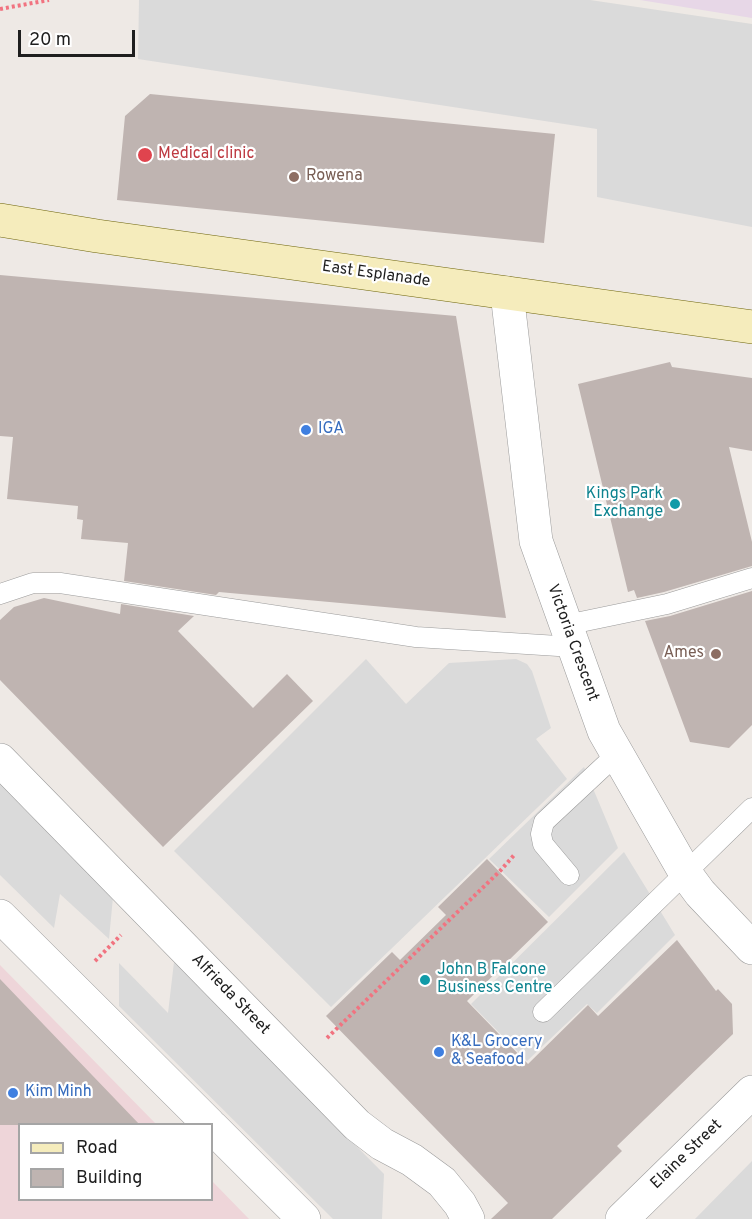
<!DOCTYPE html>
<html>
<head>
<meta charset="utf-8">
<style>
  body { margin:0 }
  #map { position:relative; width:752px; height:1219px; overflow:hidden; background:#eee9e5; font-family:Overpass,sans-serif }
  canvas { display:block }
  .legend { position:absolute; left:18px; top:1123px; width:195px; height:78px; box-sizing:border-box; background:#fff; border:2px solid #a5a5a5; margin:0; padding:8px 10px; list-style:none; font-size:18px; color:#1e1e1e }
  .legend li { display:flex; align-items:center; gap:12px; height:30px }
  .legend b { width:30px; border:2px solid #a5a5a5 }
  .scale { position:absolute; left:18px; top:30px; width:117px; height:27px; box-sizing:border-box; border:3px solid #1e1e1e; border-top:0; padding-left:8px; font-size:18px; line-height:21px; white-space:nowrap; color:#1e1e1e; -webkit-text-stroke:4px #fff; paint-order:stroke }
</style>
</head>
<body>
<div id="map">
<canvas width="752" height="1219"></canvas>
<ul class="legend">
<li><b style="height:8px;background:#f5ecbc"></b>Road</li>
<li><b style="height:16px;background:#bfb4b1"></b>Building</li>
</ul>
<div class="scale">20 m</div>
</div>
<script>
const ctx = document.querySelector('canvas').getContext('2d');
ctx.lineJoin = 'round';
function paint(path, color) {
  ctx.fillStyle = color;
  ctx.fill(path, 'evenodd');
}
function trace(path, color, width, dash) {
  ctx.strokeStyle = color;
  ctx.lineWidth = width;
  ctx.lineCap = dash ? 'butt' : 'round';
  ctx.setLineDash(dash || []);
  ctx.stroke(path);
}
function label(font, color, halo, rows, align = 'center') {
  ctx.font = font + ' Overpass,sans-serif';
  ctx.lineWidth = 4.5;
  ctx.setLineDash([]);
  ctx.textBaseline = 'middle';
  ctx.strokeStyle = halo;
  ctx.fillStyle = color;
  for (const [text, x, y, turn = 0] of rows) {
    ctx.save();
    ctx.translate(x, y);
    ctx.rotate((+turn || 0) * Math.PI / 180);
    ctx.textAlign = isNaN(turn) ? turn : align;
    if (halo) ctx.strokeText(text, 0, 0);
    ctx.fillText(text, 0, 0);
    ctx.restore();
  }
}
const commercial = new Path2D(`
  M 0,965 L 156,1124 L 20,1124 L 20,1200 L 212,1200 L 212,1181 L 249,1219 L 0,1219 Z`);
const industrial = new Path2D(`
  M 640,0 L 752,0 L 752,18 Z`);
const parking = new Path2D(`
  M 139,0 L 590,0 L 752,24 L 752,227 L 597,197 L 597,129 L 138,59 Z
  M 366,659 L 406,704 L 449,663 L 516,659 L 527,664 L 532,671 L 551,728 L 536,739 L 567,779 L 331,1007 L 174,851 Z
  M 584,767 L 618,848 L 549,917 L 489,859 Z
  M 0,782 L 113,897 L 109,939 L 60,894 L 54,928 L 0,875 Z
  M 624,852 L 675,935 L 597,1013 L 587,1004 L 527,1061 L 471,1004 Z
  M 174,962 L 384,1174 L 382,1219 L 333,1219 L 119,1006 L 119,963 L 168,1013 Z
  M 752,1161 L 752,1219 L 695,1219 Z`);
const building = new Path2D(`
  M 150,94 L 555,134 L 544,243 L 117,200 L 125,116 Z
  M 0,275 L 456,316 L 506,618 L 219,592 L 216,595 L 124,581 L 128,543 L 81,539 L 83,520 L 77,519 L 78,506 L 7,499 L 13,437 L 0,436 Z
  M 670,362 L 672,367 L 752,378 L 752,451 L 729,447 L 752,542 L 752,566 L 664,592 L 637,598 L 634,590 L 628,592 L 578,384 Z
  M 752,591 L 752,725 L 729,748 L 690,742 L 645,621 L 670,616 Z
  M 44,598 L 120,614 L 121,604 L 194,616 L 178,631 L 253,708 L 287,674 L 313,701 L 163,847 L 0,680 L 0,620 L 14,607 Z
  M 487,859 L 548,922 L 467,1001 L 528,1064 L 588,1005 L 598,1016 L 677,940 L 716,991 L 718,989 L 732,1004 L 733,1034 L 617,1146 L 622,1151 L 552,1219 L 491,1219 L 508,1203 L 326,1016 L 392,952 L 400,960 L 446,915 L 438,907 Z
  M 0,979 L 44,1025 L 140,1125 L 0,1125 Z`);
const path = new Path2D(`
  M 0,9 L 49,0
  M 95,961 L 121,935
  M 327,1038 L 500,871 L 515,854`);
const lane = new Path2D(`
  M 0,594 L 33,583 L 60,583 L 416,637 L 574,647
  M 566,625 L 667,604 L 752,578
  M 569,875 L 543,844 L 541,834 L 544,822 L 617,754
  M 543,1012 L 752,808`);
const street = new Path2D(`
  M 507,293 L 536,541 L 604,731 L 686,874 L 700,893 L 752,948
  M 0,760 L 357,1125 L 382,1144 L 412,1160 L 442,1182 L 460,1204 L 468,1219
  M 0,916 L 209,1124
  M 212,1127 L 304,1219
  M 622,1219 L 752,1092`);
const secondary = new Path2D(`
  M 0,220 L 97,236 L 752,327`);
const markers = [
  [145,155,8,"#e0444e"],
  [294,177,6,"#8d6e63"],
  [306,430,6,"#3f7fe0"],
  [675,504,6,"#0f9aa8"],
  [716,654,6,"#8d6e63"],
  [425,980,6,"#0f9aa8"],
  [439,1052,6,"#3f7fe0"],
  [13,1093,6,"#3f7fe0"]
];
const healthNames = [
  ["Medical clinic",158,155]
];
const educationNames = [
  ["Rowena",306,177],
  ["Ames",704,654,"right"]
];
const streetNames = [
  ["East Esplanade",376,275,8],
  ["Victoria Crescent",572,643,70],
  ["Alfrieda Street",230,995,46],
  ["Elaine Street",687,1155,-44]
];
const shopNames = [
  ["IGA",318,430],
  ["K&L Grocery",451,1043],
  ["& Seafood",451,1061],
  ["Kim Minh",25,1093]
];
const cultureNames = [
  ["Kings Park",663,495],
  ["Exchange",663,513],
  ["John B Falcone",437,971,"left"],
  ["Business Centre",437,989,"left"]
];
paint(commercial, '#eed5d9');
paint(industrial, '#e7d7e7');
paint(parking, '#dadada');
paint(building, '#bfb4b1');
trace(lane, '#9b9b9b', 21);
trace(street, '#9b9b9b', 34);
trace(secondary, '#6e650c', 34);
trace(path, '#f17380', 4, [3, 3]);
trace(lane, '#fff', 20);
trace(street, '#fff', 33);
trace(secondary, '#f5ecbc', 33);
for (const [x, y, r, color] of markers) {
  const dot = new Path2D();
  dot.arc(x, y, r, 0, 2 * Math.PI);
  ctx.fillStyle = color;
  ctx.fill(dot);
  trace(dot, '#fff', 2);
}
label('16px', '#be3a42', '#fff', healthNames, 'left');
label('16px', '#785e54', '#fff', educationNames, 'left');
label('16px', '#1e1e1e', '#fff', streetNames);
label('16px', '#366cbe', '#fff', shopNames, 'left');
label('16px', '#0d838f', '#fff', cultureNames, 'right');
</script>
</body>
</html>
